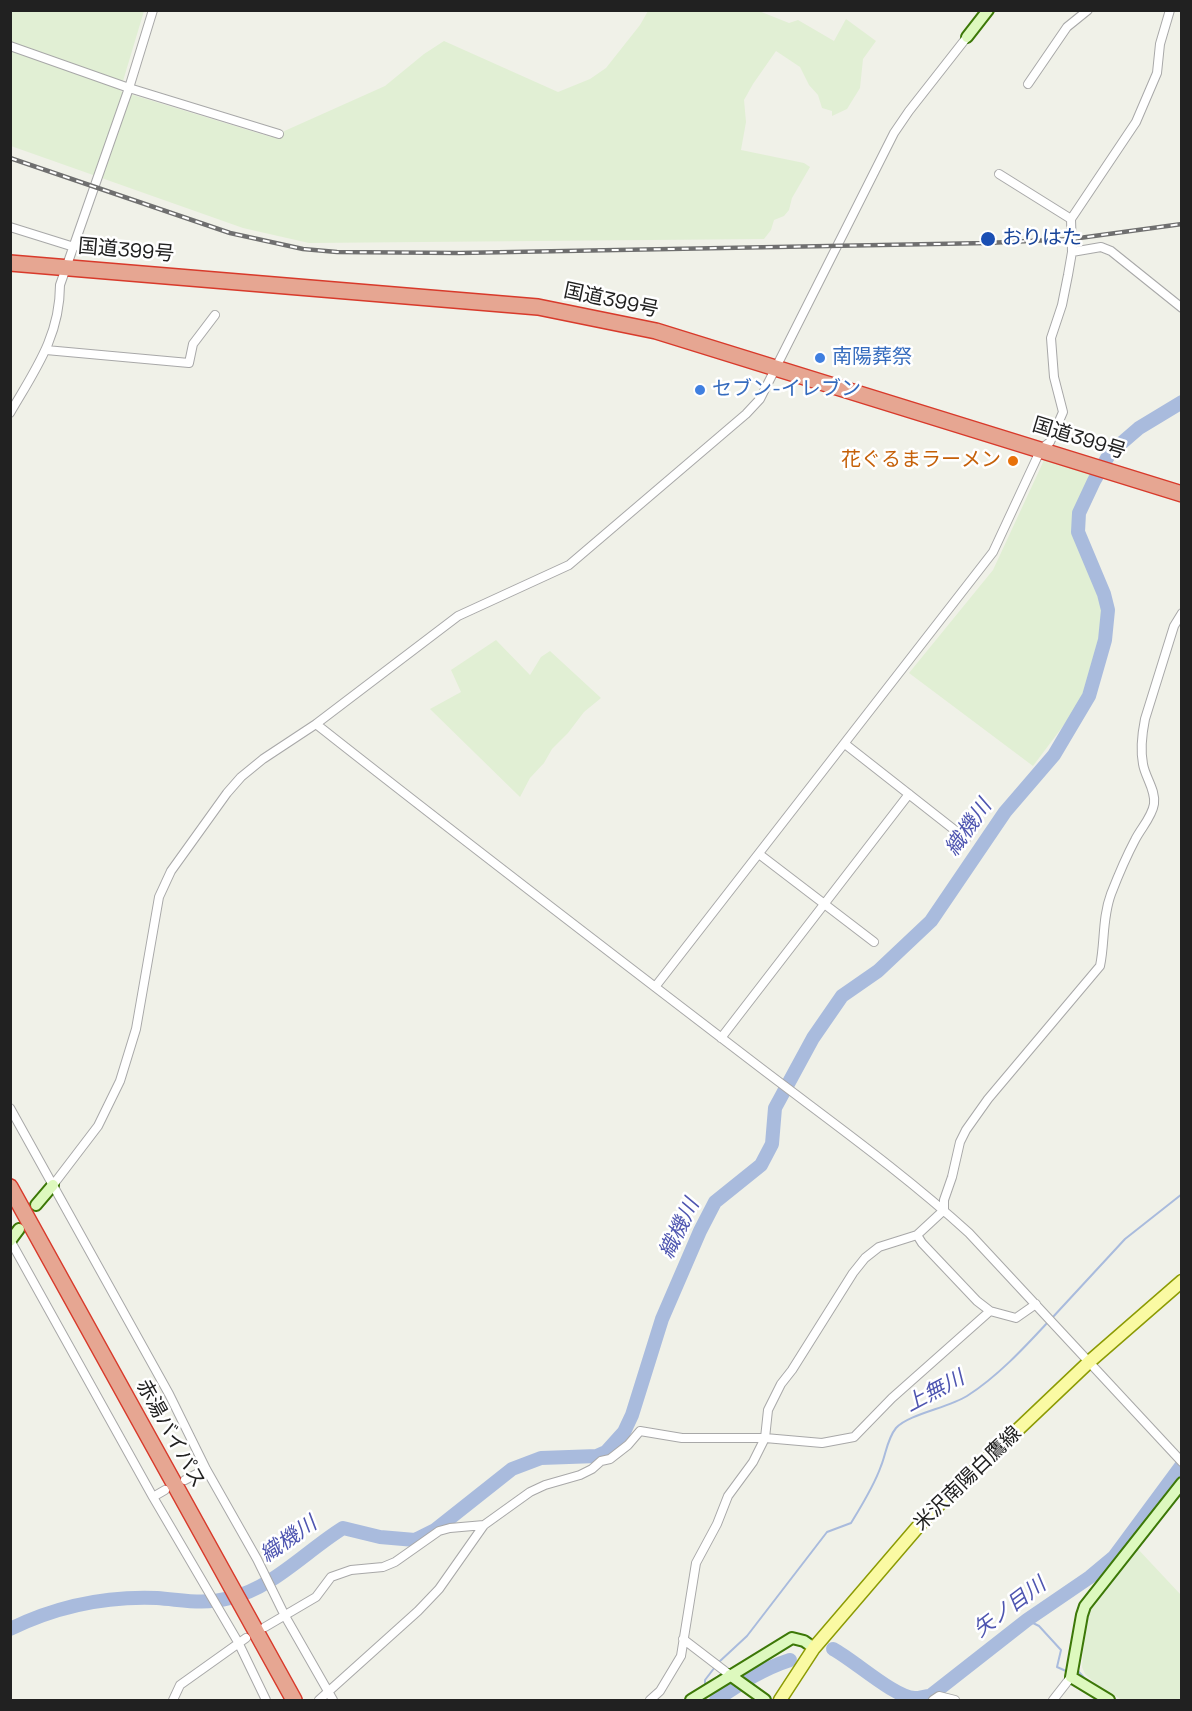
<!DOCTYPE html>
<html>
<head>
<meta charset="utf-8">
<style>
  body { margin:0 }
  #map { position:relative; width:1192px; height:1711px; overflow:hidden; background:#f0f1e8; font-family:"Space Grotesk",sans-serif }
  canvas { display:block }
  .frame { position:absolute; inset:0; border:12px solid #212121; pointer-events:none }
</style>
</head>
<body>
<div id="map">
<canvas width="1192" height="1711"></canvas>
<div class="frame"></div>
</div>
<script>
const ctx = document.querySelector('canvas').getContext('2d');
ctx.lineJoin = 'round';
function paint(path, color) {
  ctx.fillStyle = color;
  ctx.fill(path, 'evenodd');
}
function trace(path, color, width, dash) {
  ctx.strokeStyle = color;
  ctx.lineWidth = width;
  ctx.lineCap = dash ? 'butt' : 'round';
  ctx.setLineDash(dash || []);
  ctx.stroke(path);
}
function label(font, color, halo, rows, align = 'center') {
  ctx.font = font + ' "Space Grotesk","Noto Sans JP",sans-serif';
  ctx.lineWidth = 5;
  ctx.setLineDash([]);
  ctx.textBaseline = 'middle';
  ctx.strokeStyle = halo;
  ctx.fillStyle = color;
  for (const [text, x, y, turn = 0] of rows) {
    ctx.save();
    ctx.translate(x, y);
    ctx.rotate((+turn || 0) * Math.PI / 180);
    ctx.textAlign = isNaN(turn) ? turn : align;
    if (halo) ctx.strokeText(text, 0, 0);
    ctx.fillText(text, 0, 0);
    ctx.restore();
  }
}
const farmland = new Path2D(`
  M 11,11 L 144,11 L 120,91 L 271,137 L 385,86 L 424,54 L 444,41 L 558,92 L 590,79 L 606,68 L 640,25 L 648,11 L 759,11 L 789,23 L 798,20 L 834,41 L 846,19 L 876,41 L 863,59 L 860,88 L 847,109 L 832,116 L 832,111 L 822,108 L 818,95 L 809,85 L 800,67 L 776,51 L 753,84 L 744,100 L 746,122 L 741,150 L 804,163 L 810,167 L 792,198 L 789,210 L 784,216 L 774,220 L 771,230 L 764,239 L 309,243 L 243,228 L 11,146 Z
  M 1045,458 L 1099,474 L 1075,528 L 1104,615 L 1100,647 L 1091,689 L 1033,766 L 909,673 L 993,570 Z
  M 496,640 L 530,675 L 541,657 L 550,651 L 601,698 L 584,712 L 568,733 L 552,749 L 544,763 L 530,778 L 520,797 L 430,709 L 461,692 L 451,670 Z
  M 1136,1547 L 1181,1595 L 1181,1700 L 1122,1700 L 1096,1684 L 1085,1674 L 1082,1667 L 1085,1625 L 1091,1605 Z`);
const stream = new Path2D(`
  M 1052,1318 L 1125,1239 L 1182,1194
  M 1027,1620 L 1039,1626 L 1061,1650 L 1057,1667 L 1066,1671
  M 719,1662 L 747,1636 L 827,1532 L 851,1523 C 862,1505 874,1486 881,1466 C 886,1454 887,1439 896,1428 C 909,1414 948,1408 967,1396 C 997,1377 1024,1348 1048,1322
  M 1078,1671 L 1087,1681
  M 705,1688 L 705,1680 L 715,1667`);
const river = new Path2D(`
  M 10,1629 C 57,1606 106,1596 157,1598 C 184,1600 203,1605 230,1598 C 273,1588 306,1551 343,1528 L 380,1537 L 415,1540 L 435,1530 L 512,1469 L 541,1458 L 597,1456 L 606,1452 L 624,1432 L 632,1415 L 662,1319 L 700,1231 L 715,1202 L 761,1165 L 772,1144 L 775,1108 L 813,1038 L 842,996 L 878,971 L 931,921 L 1005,812 L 1054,755 L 1089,696 L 1105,640 L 1108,610 L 1104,594 L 1078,532 L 1079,513 L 1094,481 L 1110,453 L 1139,428 L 1182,402
  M 833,1649 C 854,1660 895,1698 915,1698 C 920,1698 925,1696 930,1696 L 1027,1620 L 1090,1577 L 1114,1557 L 1182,1465
  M 716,1700 C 740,1684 762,1669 790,1660`);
const street = new Path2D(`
  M 10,46 L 129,88 L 279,134
  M 1028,84 L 1067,27 L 1088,10
  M 999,174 L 1071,219
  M 10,227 L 74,247
  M 1072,252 L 1101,247 L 1111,251 L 1182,308
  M 46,350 L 189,363 L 193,344 L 215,315
  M 10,413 C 35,370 60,336 60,285 L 129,88 L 153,10
  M 316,724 C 459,837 604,948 749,1059 C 823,1116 900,1170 969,1233 L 1182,1462
  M 845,744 L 966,839
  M 759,854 L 874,942
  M 655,987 L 993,552 L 1041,449 L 1050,442 L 1063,412 L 1054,377 L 1051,338 L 1062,305 L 1068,275 L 1072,252 L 1071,219 L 1136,122 L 1157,73 L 1160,44 L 1170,10
  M 721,1038 L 909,794
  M 10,1108 L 169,1394 L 206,1469 L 257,1559 L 285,1616 L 333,1700
  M 53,1185 L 98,1126 L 120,1081 L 136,1029 L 159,897 L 171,871 L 227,793 L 241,777 L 263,759 L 316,724 L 458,616 L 569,565 L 746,414 L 760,399 L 894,133 L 909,111 L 967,37
  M 917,1235 L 922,1243 L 977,1301 L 990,1311 L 1016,1318 L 1036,1304
  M 10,1240 L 153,1497 L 238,1642 L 266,1700
  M 185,1480 L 206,1469
  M 153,1497 L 165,1490
  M 265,1627 L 316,1597 L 331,1577 L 351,1570 L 383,1567 L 395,1562 L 439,1531 L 450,1528 L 484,1525
  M 683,1639 L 730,1675
  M 173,1700 L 180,1685 L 246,1638
  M 319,1700 L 418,1611 L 439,1589 L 484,1525 L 530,1492 L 545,1485 L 580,1475 L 592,1469 L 601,1461 L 610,1459 L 628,1445 L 640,1431 L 682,1438 L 765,1438 L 822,1443 L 854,1437 L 892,1398 L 990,1311
  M 650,1700 L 660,1691 L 681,1656 L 696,1563 L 717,1524 L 728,1496 L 753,1462 L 765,1438 L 768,1410 L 781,1384 L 792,1370 L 853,1273 L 865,1258 L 879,1247 L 917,1235 L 944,1210 L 944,1200 L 952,1177 L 960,1142 L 966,1130 L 988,1099 L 1100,966 C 1105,943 1102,918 1111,894 C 1118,876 1126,857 1135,840 C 1141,828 1152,817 1154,804 C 1156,790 1145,777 1143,764 C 1140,749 1142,734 1145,719 L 1174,626 L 1182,613
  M 933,1700 L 939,1696 L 955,1700
  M 1053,1700 L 1071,1677`);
const secondary = new Path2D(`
  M 967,37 L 988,10
  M 36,1205 L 53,1185
  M 10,1241 L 19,1229
  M 730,1675 L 765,1700
  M 691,1700 L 792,1638 L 804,1641 L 814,1648
  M 1109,1700 L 1071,1677 L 1082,1615 L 1085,1606 L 1182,1483`);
const primary = new Path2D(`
  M 780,1700 L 814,1648 L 928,1515 L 1089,1362 L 1182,1281`);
const highway = new Path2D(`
  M 10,263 L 538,307 L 656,331 L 1182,494
  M 10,1187 L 294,1700`);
const rail = new Path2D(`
  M 10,158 L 230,233 L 303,249 L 337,252 L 459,253 L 987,243 L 1072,239 L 1182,224`);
const markers = [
  [988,239,8,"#1a4fb4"],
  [820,358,6,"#3f7fe0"],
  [700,390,6,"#3f7fe0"],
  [1013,461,6,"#e8710a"]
];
const transitNames = [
  ["おりはた",1002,239]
];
const streetNames = [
  ["国道399号",126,251,5],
  ["国道399号",611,301,12],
  ["国道399号",1079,439,17],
  ["赤湯バイパス",170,1434,61],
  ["米沢南陽白鷹線",968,1479,-44]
];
const shopNames = [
  ["南陽葬祭",832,358],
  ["セブン-イレブン",712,390]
];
const foodNames = [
  ["花ぐるまラーメン",1001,461]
];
const waterNames = [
  ["織機川",969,828,-55],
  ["織機川",680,1229,-64],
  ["上無川",935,1392,-28],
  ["織機川",289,1540,-35],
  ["矢ノ目川",1010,1608,-37]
];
paint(farmland, '#e1efd4');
trace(stream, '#a9bbdd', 2);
trace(river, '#a9bbdd', 14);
trace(street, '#a8a8a8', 10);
trace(secondary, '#3c7807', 14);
trace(primary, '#8c9b03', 15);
trace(highway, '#d83a2b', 18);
trace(street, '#fff', 8);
trace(secondary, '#ddf9be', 10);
trace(primary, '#fafaa3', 12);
trace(highway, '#e6a692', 15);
trace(rail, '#6f6f6f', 4.5);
trace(rail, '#fff', 2, [7]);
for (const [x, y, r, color] of markers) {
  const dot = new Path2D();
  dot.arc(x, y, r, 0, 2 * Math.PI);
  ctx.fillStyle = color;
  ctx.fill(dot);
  trace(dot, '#fff', 2);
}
label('20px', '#164399', '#fff', transitNames, 'left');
label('20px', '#212121', '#fff', streetNames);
label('20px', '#366cbe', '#fff', shopNames, 'left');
label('20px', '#c56008', '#fff', foodNames, 'right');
label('italic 21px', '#4e55b0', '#fff', waterNames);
</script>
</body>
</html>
